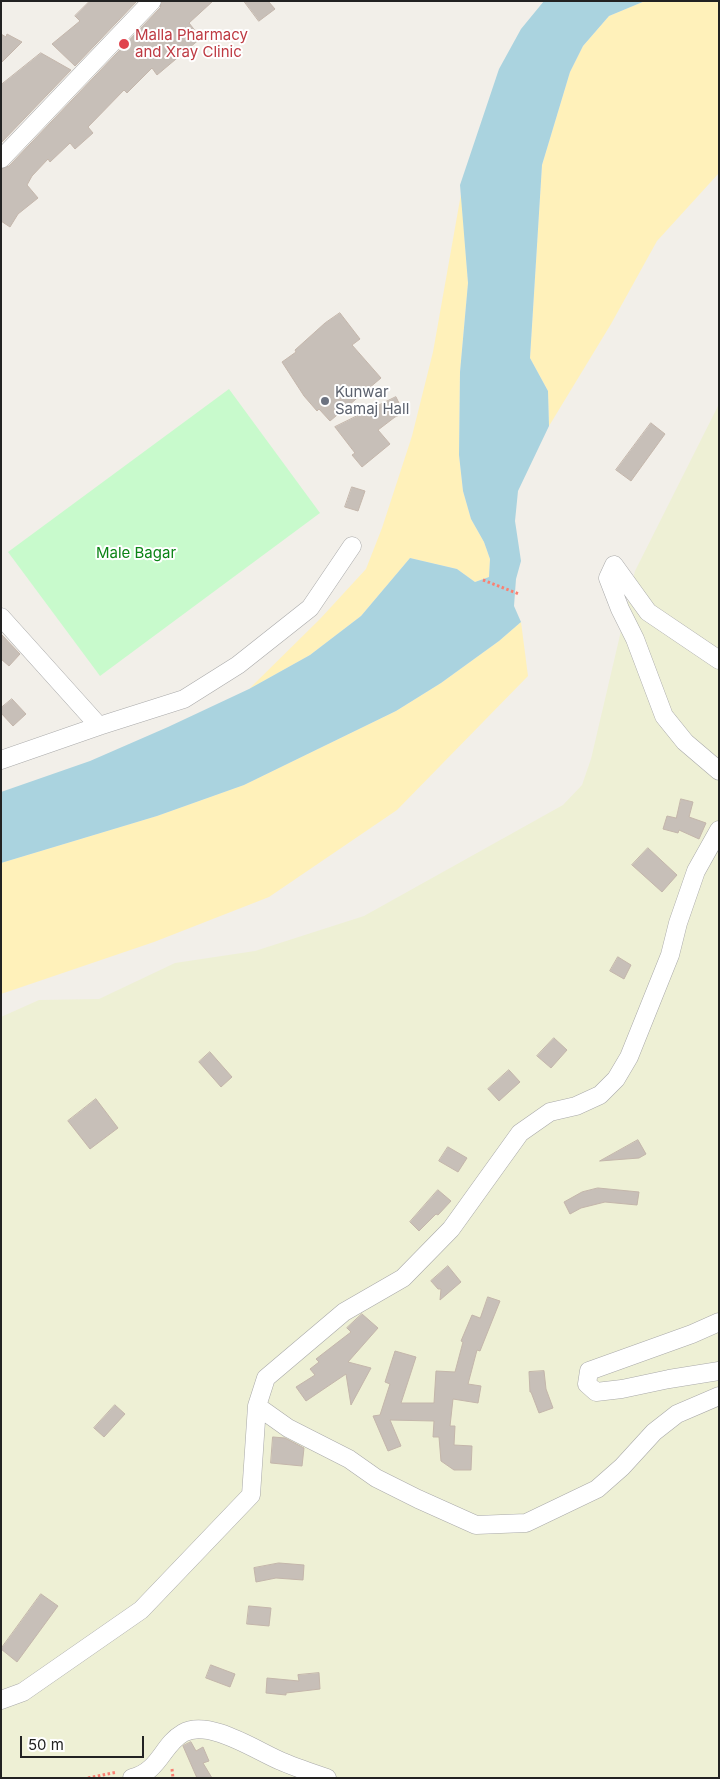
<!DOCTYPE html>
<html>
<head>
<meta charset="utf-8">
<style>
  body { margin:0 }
  #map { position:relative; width:720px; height:1779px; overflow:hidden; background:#f2efe9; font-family:Inter,sans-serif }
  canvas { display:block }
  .frame { position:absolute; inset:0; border:2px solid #222; pointer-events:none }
  .scale { position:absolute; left:20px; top:1736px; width:124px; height:22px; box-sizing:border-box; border:2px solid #222; border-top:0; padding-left:6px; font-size:15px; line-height:18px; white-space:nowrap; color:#222; -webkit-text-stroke:4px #fff; paint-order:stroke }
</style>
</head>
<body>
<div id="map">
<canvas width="720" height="1779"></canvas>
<div class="frame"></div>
<div class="scale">50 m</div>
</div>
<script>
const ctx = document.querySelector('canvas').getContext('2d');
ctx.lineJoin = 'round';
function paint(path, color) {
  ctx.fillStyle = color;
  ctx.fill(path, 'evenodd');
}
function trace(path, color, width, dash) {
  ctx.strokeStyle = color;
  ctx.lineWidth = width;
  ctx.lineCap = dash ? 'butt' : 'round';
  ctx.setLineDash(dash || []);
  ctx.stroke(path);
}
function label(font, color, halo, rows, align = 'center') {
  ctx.font = font + ' Inter,sans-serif';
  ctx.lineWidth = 4;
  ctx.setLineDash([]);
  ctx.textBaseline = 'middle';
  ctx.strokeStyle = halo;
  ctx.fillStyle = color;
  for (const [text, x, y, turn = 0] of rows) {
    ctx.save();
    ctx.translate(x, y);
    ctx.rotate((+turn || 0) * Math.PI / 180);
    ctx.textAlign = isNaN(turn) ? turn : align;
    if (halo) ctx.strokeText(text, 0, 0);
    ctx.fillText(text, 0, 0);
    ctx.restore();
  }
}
const farmland = new Path2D(`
  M 719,404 L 719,1778 L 1,1778 L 1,1017 L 39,1000 L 99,999 L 175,963 L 255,951 L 364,916 L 563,805 L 582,785 L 591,759 L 635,571 Z`);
const sand = new Path2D(`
  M 645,1 L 719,1 L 719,173 L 657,241 L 611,324 L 549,426 L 548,391 L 530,358 L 542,165 L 570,72 L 583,46 L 609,16 Z
  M 461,194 L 468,283 L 460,372 L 459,455 L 463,491 L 471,519 L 484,542 L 490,559 L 489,577 L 475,582 L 457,569 L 410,558 L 361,616 L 310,655 L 249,689 L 320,619 L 366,569 L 382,528 L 412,436 L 433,352 Z
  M 521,622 L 528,676 L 397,810 L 269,897 L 154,942 L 1,994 L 1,863 L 157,816 L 244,785 L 396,711 L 441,683 L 499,641 Z`);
const park = new Path2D(`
  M 229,389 L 320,513 L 100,676 L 8,552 Z`);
const water = new Path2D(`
  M 544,1 L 645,1 L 609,16 L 583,46 L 570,72 L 542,165 L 530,358 L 548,391 L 549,426 L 518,491 L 515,521 L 521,561 L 516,579 L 514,606 L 521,622 L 499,641 L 441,683 L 396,711 L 244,785 L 157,816 L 1,863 L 1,792 L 90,761 L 168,727 L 249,689 L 310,655 L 361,616 L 410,558 L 457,569 L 475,582 L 489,577 L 490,559 L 484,542 L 471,519 L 463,491 L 459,455 L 460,372 L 468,283 L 460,185 L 499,69 L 521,29 Z`);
const building = new Path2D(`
  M 90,1 L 137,1 L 75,66 L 52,44 L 80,21 L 75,16 Z
  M 162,1 L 213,1 L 189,23 L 201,38 L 157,75 L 152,68 L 127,93 L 124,90 L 88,127 L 93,133 L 75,149 L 70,143 L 50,162 L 48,159 L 32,176 L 27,185 L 38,198 L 18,214 L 10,227 L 1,221 L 1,169 L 9,166 L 160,8 Z
  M 244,1 L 268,1 L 275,9 L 259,21 Z
  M 1,34 L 6,37 L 7,34 L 22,42 L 1,63 Z
  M 41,53 L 71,70 L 1,143 L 1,85 Z
  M 340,313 L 360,339 L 352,345 L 381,378 L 330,421 L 319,409 L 317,411 L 304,396 L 282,362 L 296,352 L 295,350 L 325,323 Z
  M 396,397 L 404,413 L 395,417 L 378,430 L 390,444 L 362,467 L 352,455 L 355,453 L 335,427 Z
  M 651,423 L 665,434 L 631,481 L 616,470 Z
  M 352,487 L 365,491 L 358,511 L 345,507 Z
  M 1,634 L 20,654 L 9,666 L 1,659 Z
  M 12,699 L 26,714 L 13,726 L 1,713 L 1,708 Z
  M 681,799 L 693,802 L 689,817 L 706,823 L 699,839 L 679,830 L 678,833 L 663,829 L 667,816 L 676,818 Z
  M 648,848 L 677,875 L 662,892 L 632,865 Z
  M 618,957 L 631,965 L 624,979 L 610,971 Z
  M 554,1038 L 567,1050 L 551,1068 L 537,1056 Z
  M 210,1052 L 232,1077 L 221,1087 L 199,1062 Z
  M 509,1070 L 520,1082 L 499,1101 L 488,1089 Z
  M 96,1099 L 118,1128 L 90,1149 L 68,1121 Z
  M 638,1140 L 646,1154 L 639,1158 L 600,1161 Z
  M 448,1147 L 467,1158 L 458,1172 L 439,1161 Z
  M 598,1188 L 639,1192 L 637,1205 L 605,1202 L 581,1208 L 570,1214 L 564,1202 L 582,1192 Z
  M 438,1190 L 451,1201 L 438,1215 L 436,1214 L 419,1231 L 410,1222 Z
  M 448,1266 L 461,1282 L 440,1300 L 441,1289 L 438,1289 L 431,1281 Z
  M 488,1297 L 500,1301 L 480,1351 L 477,1350 L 468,1384 L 481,1386 L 478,1403 L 453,1399 L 450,1426 L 455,1426 L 454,1445 L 472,1446 L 471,1470 L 454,1470 L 441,1461 L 439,1437 L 433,1437 L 434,1421 L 390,1420 L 401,1446 L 388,1451 L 373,1416 L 380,1415 L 390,1384 L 385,1382 L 395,1351 L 416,1357 L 401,1403 L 434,1403 L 436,1371 L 455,1372 L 463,1342 L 461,1341 L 472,1315 L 480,1318 Z
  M 362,1314 L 378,1328 L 348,1362 L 371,1368 L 351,1405 L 346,1374 L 306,1401 L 296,1387 L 315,1375 L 310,1369 L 319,1362 L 316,1359 L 351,1332 L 347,1328 Z
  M 544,1371 L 546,1389 L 553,1408 L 539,1413 L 531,1392 L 530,1392 L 529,1372 Z
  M 115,1405 L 125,1414 L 104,1437 L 94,1428 Z
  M 273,1437 L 285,1438 L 304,1448 L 302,1466 L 271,1463 Z
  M 279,1563 L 304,1565 L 303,1580 L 276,1578 L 256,1582 L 254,1568 Z
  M 41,1594 L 58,1606 L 17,1662 L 1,1649 Z
  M 249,1606 L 271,1608 L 269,1626 L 247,1624 Z
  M 211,1665 L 235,1674 L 230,1687 L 206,1678 Z
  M 319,1673 L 320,1689 L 286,1693 L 286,1695 L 266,1693 L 267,1678 L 299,1681 L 298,1675 Z
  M 191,1742 L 196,1751 L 203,1747 L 209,1761 L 203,1763 L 212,1778 L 197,1778 L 183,1746 Z`);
const path = new Path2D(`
  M 483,580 L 519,594
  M 172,1769 L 173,1778
  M 88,1778 L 117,1772`);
const minor = new Path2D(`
  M 1,159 L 152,1
  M 1,617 L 99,726
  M 719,660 L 648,612 L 614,565 L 608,578 L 620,609 L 635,639 L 664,716 L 685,742 L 719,771
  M 1,760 L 99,726 L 184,699 L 238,665 L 310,608 L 352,546
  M 719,1322 L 692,1334 L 589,1371 L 587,1384 L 596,1392 L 622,1389 L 669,1379 L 719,1371
  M 257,1406 L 288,1428 L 349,1459 L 376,1478 L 418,1499 L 476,1525 L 526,1523 L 597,1489 L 622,1467 L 654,1432 L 677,1414 L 719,1396
  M 1,1700 L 23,1692 L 141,1610 L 251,1495 L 257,1406 L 266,1378 L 344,1312 L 403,1278 L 451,1229 L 520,1133 L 550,1112 L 576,1106 L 600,1095 L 616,1079 L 629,1057 L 670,955 L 678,923 L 696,871 L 719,830
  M 132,1778 C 160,1771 162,1745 183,1733 C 209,1718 258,1752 283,1762 C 297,1768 312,1773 327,1778`);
const markers = [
  [124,44,6,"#e0444e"],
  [325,401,5,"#6b7280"]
];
const healthNames = [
  ["Malla Pharmacy",135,35],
  ["and Xray Clinic",135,52]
];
const worshipNames = [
  ["Kunwar",335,392],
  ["Samaj Hall",335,409]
];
const parkNames = [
  ["Male Bagar",136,553]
];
paint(farmland, '#eef0d5');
paint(sand, '#fff1ba');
paint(park, '#c8facc');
paint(water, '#aad3df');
paint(building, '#c7bfb8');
trace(building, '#c4b6ab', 1);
trace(minor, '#a9a9a9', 19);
trace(path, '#fa8072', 3, [2.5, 2.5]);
trace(minor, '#fff', 18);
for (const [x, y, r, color] of markers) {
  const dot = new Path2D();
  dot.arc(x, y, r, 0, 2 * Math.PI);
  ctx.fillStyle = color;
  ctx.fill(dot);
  trace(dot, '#fff', 2);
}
label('15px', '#be3a42', '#fff', healthNames, 'left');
label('15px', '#5b616d', '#fff', worshipNames, 'left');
label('15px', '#0c8416', '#fff', parkNames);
</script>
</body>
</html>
